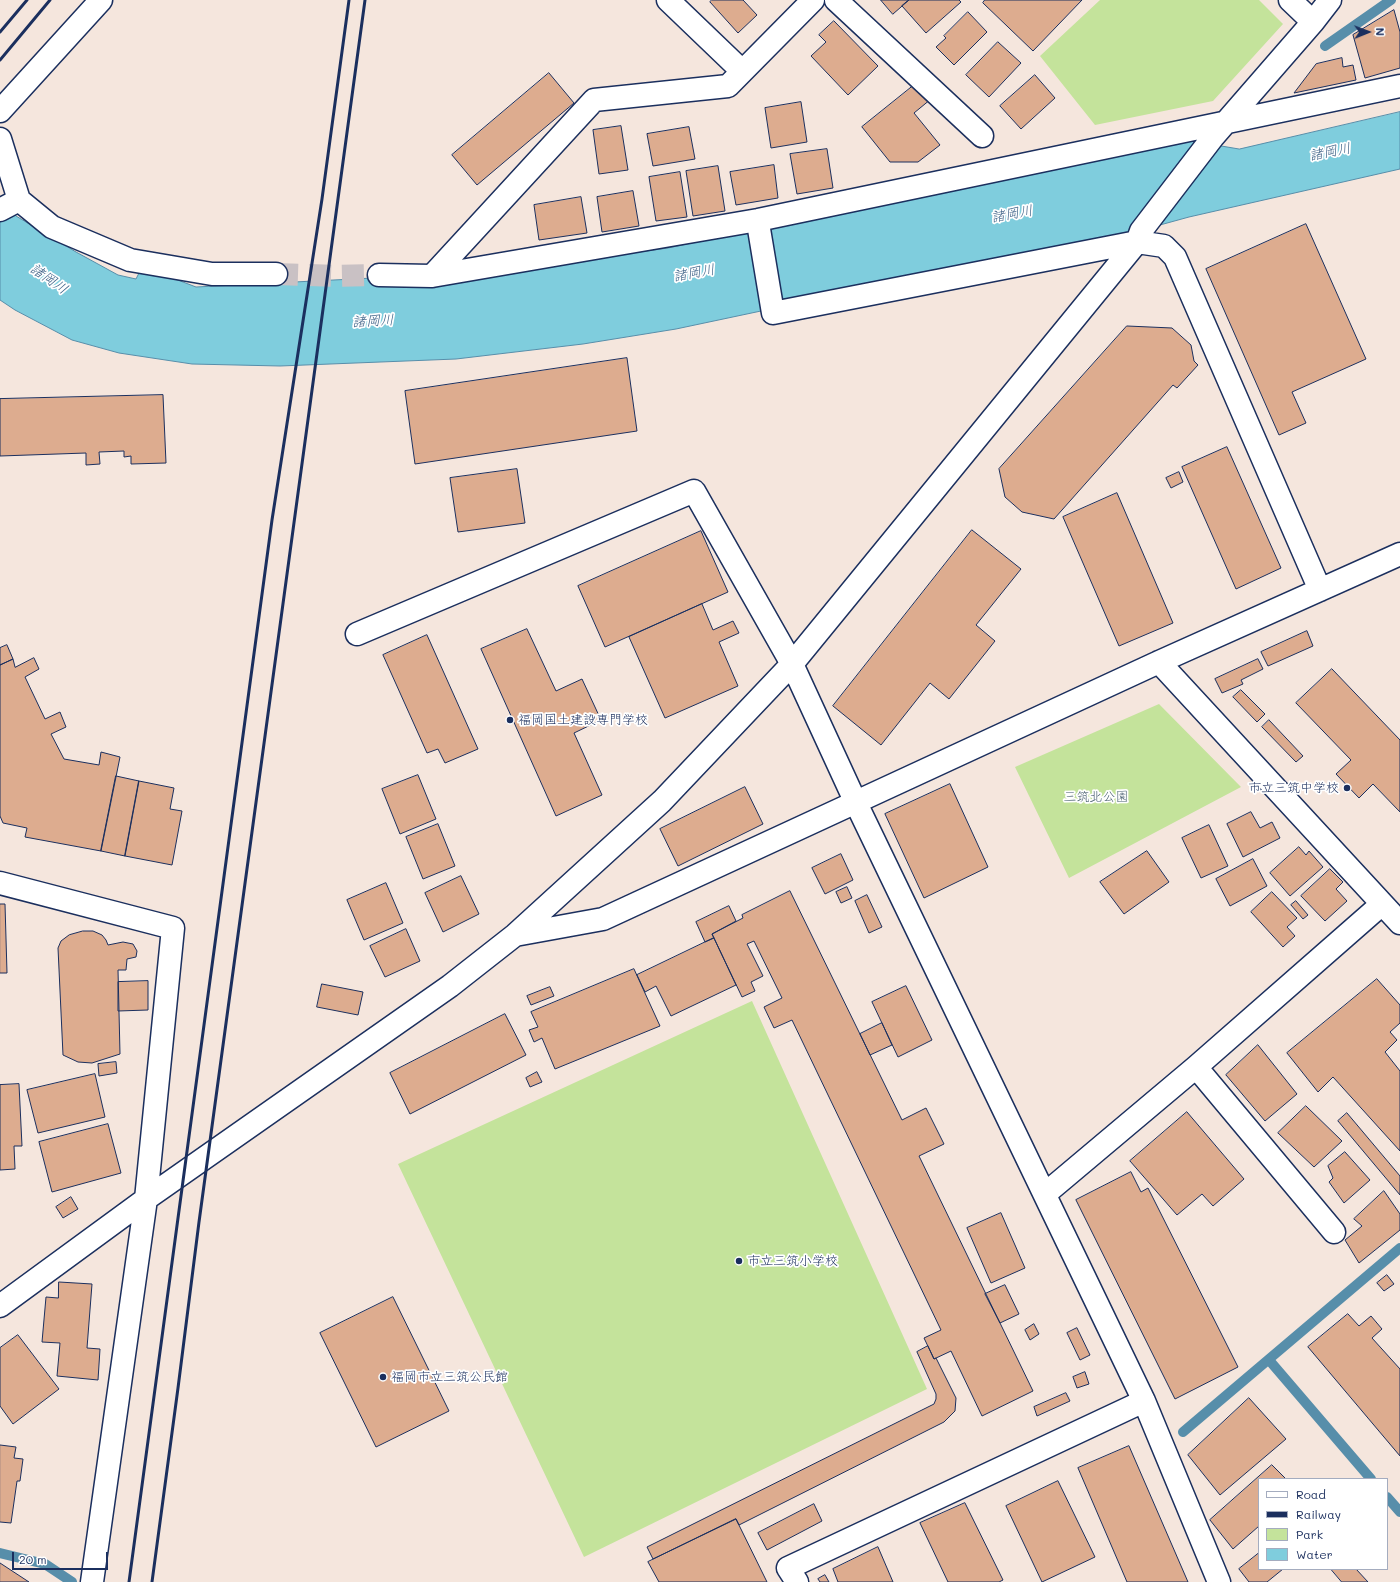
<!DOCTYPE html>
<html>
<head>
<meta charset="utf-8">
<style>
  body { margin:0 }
  #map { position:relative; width:1400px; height:1582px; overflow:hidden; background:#f5e6dd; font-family:Mali,sans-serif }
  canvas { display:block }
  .legend { position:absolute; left:1258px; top:1478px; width:130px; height:92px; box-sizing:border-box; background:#fff; border:1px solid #a4acbf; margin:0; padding:5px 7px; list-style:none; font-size:12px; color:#1b2f5e }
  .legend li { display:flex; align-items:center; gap:8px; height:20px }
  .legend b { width:20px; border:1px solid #a4acbf }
  .north { position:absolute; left:1348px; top:12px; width:40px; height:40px; -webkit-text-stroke:3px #fff; paint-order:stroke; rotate:89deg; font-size:11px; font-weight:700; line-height:16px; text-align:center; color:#1b2f5e }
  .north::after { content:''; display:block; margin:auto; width:14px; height:18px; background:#1b2f5e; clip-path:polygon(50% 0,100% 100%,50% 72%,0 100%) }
  .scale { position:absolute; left:12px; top:1552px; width:96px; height:18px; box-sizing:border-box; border:2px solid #1b2f5e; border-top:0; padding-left:5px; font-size:12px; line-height:14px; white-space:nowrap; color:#1b2f5e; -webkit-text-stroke:3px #fff; paint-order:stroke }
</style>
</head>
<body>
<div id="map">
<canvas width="1400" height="1582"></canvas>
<ul class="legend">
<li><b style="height:5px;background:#fff"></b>Road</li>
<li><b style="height:5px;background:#1b2f5e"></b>Railway</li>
<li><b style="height:11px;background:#c4e39b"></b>Park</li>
<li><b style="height:11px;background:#7fcddd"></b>Water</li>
</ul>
<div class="north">N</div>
<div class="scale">20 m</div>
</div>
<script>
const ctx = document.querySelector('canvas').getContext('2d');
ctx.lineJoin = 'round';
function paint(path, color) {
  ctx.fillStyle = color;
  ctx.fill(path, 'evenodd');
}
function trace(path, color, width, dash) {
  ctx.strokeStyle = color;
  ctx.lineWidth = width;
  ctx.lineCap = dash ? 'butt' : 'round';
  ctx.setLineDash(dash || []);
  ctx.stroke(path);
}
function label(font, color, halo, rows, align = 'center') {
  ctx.font = font + ' Mali,"Klee One",sans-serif';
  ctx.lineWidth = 3.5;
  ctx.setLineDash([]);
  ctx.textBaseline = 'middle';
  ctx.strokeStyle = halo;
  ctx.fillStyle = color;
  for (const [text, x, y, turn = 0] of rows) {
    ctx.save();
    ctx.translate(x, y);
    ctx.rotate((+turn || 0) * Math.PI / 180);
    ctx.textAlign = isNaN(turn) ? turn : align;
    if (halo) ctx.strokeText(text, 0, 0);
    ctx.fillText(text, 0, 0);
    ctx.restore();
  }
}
const green = new Path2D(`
  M 1100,0 L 1259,0 L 1283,24 L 1213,101 L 1095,125 L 1040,56 Z
  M 1159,704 L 1241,787 L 1069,878 L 1015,767 Z
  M 752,1001 L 927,1389 L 584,1557 L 398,1164 Z`);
const water = new Path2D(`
  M 1400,112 L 1400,169 L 1189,217 L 1109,239 L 789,301 L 761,311 L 676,329 L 583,344 L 456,359 L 280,366 L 192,364 L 119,353 L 72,340 L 15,310 L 0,300 L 0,200 L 16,216 L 76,252 L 118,275 L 136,279 L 140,271 L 162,274 L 196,287 L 491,272 L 668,248 L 1180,139 L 1239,149 Z`);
const stream = new Path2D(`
  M 1325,46 L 1391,0
  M 1269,1360 L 1371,1479
  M 1183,1432 L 1400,1248
  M 1387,1497 L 1400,1512
  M 0,1553 L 45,1564 L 72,1582`);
const building = new Path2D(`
  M 712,0 L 743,0 L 757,15 L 738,33 L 710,2 Z
  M 881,0 L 909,0 L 893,14 Z
  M 909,0 L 959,0 L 961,2 L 926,33 L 902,6 Z
  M 985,0 L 1082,0 L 1033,51 L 983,3 Z
  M 1394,10 L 1400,32 L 1400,68 L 1365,78 L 1353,35 Z
  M 968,12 L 987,32 L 954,65 L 936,47 L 946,38 L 944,36 Z
  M 834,21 L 878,66 L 848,95 L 811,56 L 826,42 L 819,35 Z
  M 998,42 L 1021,63 L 989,97 L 966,75 Z
  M 1342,58 L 1343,67 L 1353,65 L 1356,80 L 1294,93 L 1316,64 Z
  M 549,73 L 574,103 L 477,185 L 452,155 Z
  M 1035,75 L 1055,98 L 1021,129 L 1000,106 Z
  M 918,82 L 931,99 L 914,113 L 940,145 L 918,162 L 890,162 L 862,127 Z
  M 801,102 L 807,142 L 771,148 L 765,108 Z
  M 621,126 L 628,170 L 599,174 L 593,130 Z
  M 689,127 L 695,159 L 653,166 L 647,134 Z
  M 827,149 L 833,188 L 797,194 L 790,154 Z
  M 774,165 L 778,198 L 736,205 L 730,172 Z
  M 718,166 L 725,211 L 693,216 L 686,171 Z
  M 680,172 L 687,217 L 656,221 L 649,177 Z
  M 633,191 L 639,226 L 602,232 L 597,197 Z
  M 581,197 L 587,233 L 539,240 L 534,205 Z
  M 1306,224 L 1366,359 L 1292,392 L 1306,423 L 1279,435 L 1206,269 Z
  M 1127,326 L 1172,328 L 1191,345 L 1194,361 L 1198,365 L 1177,388 L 1173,385 L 1054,519 L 1022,512 L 1005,497 L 999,469 Z
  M 627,358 L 637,431 L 415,464 L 405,391 Z
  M 163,395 L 166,463 L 131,464 L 131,456 L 124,457 L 124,451 L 99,452 L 100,464 L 86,465 L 86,453 L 0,456 L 0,399 Z
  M 1227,447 L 1281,568 L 1236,589 L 1182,467 Z
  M 517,469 L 525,523 L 458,532 L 450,478 Z
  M 1179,472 L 1183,482 L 1171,488 L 1166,478 Z
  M 1117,493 L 1173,623 L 1119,646 L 1063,517 Z
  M 972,530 L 1021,569 L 976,625 L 995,641 L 949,699 L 930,683 L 881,745 L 833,706 Z
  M 701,531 L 728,592 L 605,647 L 578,586 Z
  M 702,604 L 713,630 L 733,621 L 739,633 L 719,642 L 738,686 L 665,718 L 629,637 Z
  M 527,629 L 556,691 L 582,679 L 601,720 L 574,733 L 602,795 L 556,816 L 481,649 Z
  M 1307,631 L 1313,646 L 1268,666 L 1261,652 Z
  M 427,635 L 478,749 L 445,763 L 438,749 L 427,753 L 383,655 Z
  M 7,645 L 13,659 L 0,665 L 0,648 Z
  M 34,658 L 39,669 L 25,677 L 45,719 L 60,712 L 66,727 L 51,734 L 64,759 L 99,765 L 101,752 L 120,757 L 101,851 L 25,837 L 27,828 L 3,823 L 0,816 L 0,665 L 13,659 L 15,667 Z
  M 1258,659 L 1263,669 L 1241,680 L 1243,684 L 1222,693 L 1215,679 Z
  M 1332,669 L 1400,740 L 1400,812 L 1373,784 L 1359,798 L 1336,774 L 1351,760 L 1296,703 Z
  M 1241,690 L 1265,714 L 1257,722 L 1233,697 Z
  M 1269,720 L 1303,756 L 1296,762 L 1262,727 Z
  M 418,775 L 436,819 L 400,834 L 382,789 Z
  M 116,776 L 139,781 L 125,856 L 101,851 Z
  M 139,781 L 174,788 L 170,809 L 182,811 L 172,865 L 125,856 Z
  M 950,784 L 988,867 L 924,898 L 885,814 Z
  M 745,787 L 763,824 L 678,866 L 660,829 Z
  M 1251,812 L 1260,828 L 1272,822 L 1280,838 L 1243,857 L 1227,824 Z
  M 438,824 L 455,866 L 423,879 L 406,837 Z
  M 1209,825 L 1228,866 L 1201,878 L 1182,838 Z
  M 1299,847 L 1306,855 L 1309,851 L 1323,867 L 1290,896 L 1270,873 Z
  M 1147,851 L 1169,882 L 1124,914 L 1100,882 Z
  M 841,854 L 853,880 L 825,894 L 812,868 Z
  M 1253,859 L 1267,886 L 1230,906 L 1216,879 Z
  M 1330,869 L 1343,882 L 1336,889 L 1347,901 L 1325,921 L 1301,896 Z
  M 461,876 L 479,914 L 443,932 L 425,893 Z
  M 386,883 L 403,923 L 364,940 L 347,900 Z
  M 847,887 L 852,898 L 841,903 L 836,892 Z
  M 790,891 L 902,1120 L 926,1108 L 944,1144 L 919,1156 L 1033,1391 L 982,1416 L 951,1351 L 934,1359 L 924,1338 L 941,1330 L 792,1020 L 774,1028 L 764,1007 L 782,998 L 754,941 L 747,944 L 763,976 L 751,982 L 755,991 L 742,997 L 712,934 L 743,918 L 742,915 Z
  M 1272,892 L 1297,918 L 1287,927 L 1295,936 L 1283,947 L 1251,912 Z
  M 867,895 L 882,927 L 869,933 L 855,901 Z
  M 1296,901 L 1308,915 L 1303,919 L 1291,905 Z
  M 0,904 L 5,904 L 7,973 L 0,973 Z
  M 729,906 L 736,921 L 712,934 L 714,938 L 705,942 L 696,922 Z
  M 406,929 L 420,961 L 385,977 L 370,946 Z
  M 83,931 L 93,931 L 102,935 L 106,940 L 108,945 L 123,942 L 133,944 L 137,951 L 136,957 L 127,959 L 126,970 L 118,970 L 120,1054 L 92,1063 L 78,1062 L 63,1055 L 58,948 L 61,941 L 69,935 Z
  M 714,938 L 736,985 L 671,1016 L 656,986 L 645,992 L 637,975 Z
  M 634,969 L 660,1026 L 555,1069 L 542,1038 L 534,1042 L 529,1030 L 538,1027 L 531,1012 Z
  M 1377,979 L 1400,1005 L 1400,1023 L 1390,1032 L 1397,1040 L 1385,1052 L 1400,1071 L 1400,1151 L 1333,1077 L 1318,1092 L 1287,1053 Z
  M 148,981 L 148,1010 L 118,1011 L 118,982 Z
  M 322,984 L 363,992 L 358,1015 L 317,1007 Z
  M 906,986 L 932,1040 L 898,1057 L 872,1002 Z
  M 550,987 L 554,996 L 531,1005 L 527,996 Z
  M 505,1014 L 526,1055 L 410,1114 L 390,1073 Z
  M 882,1023 L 892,1045 L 870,1055 L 860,1034 Z
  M 1258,1045 L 1297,1094 L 1265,1121 L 1226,1075 Z
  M 116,1062 L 117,1073 L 99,1076 L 98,1064 Z
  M 537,1072 L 542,1082 L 530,1087 L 526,1078 Z
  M 95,1074 L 105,1117 L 38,1133 L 27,1090 Z
  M 19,1084 L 22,1146 L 14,1146 L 15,1169 L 0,1170 L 0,1085 Z
  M 1306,1106 L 1342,1141 L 1314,1167 L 1278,1133 Z
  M 1187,1112 L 1244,1179 L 1213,1206 L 1202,1194 L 1177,1215 L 1130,1161 Z
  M 1347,1113 L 1400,1176 L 1400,1195 L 1338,1121 Z
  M 108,1124 L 121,1173 L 52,1192 L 39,1142 Z
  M 1345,1152 L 1370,1180 L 1344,1203 L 1329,1182 L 1333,1178 L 1328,1166 Z
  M 1131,1172 L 1141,1192 L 1148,1188 L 1238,1367 L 1175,1399 L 1076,1200 Z
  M 1384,1191 L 1400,1214 L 1400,1230 L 1359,1263 L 1345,1240 L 1362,1226 L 1354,1219 Z
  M 71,1197 L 78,1209 L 63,1218 L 56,1207 Z
  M 1001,1213 L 1025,1268 L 991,1283 L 967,1228 Z
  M 1387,1275 L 1394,1284 L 1384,1291 L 1377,1283 Z
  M 59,1282 L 92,1284 L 87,1348 L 100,1349 L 98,1380 L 57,1376 L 60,1343 L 42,1342 L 46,1297 L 58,1298 Z
  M 1005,1285 L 1019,1314 L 1000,1323 L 985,1294 Z
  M 393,1297 L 449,1411 L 376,1447 L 320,1333 Z
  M 1348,1314 L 1359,1326 L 1371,1316 L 1382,1329 L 1372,1338 L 1400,1369 L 1400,1456 L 1308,1347 Z
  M 1034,1324 L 1039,1334 L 1030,1340 L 1025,1330 Z
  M 1077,1328 L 1090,1355 L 1080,1360 L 1067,1333 Z
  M 18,1335 L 59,1389 L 13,1424 L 0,1406 L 0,1348 Z
  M 928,1346 L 934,1359 L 936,1358 L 956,1398 L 955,1411 L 944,1422 L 739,1525 L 736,1519 L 653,1559 L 647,1547 L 934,1404 L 936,1399 L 936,1394 L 917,1352 Z
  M 1085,1372 L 1089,1384 L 1077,1388 L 1073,1377 Z
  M 1066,1393 L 1070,1401 L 1037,1416 L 1034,1407 Z
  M 1249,1398 L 1286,1439 L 1220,1495 L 1188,1455 Z
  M 0,1445 L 16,1447 L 14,1458 L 23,1459 L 20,1481 L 17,1481 L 11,1523 L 0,1522 Z
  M 1129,1446 L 1188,1582 L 1127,1582 L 1078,1468 Z
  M 1272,1465 L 1286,1479 L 1259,1479 L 1259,1526 L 1233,1549 L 1210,1520 Z
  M 1058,1481 L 1095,1557 L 1042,1582 L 1006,1506 Z
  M 965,1503 L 1003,1580 L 999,1582 L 948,1582 L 920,1523 Z
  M 814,1504 L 822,1521 L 767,1550 L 758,1533 Z
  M 736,1519 L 767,1582 L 659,1582 L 648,1562 Z
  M 878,1547 L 893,1582 L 838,1582 L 833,1569 Z
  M 1259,1553 L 1259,1569 L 1283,1569 L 1267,1582 L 1249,1582 L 1239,1569 Z
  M 0,1563 L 29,1582 L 0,1582 Z
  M 1331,1569 L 1356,1569 L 1368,1582 L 1342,1582 Z
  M 825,1575 L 829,1582 L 820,1582 L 818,1579 Z`);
const minorTunnel = new Path2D(`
  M 276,274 L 336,276 L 379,275`);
const minor = new Path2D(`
  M 668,0 L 742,71
  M 836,0 L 982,136
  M 1290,0 L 1313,22
  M 0,111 L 101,0
  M 0,139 L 19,200 L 52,227 L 130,260 L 212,274 L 276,274
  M 0,210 L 19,200
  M 758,223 L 773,313 L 1137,242 L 1164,246 L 1175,257 L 1320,590
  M 379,275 L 432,276 L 758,220 L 1400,86
  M 432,276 L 594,100 L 728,86 L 813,0
  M 357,634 L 694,491 L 792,664 L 856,803 L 1144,1401 L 1219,1582
  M 1159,662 L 1400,923
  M 0,883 L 173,928 L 146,1199 L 92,1582
  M 515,935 L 603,919 L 1159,662 L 1400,554
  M 1196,1067 L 1334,1232
  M 1045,1194 L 1196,1067 L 1382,904
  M 0,1306 L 146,1199 L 450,986 L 515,935 L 662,801 L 792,664 L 1137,242 L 1141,231 L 1213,137 L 1313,22 L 1330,0
  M 797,1582 L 788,1568 L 1144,1401`);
const rail = new Path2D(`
  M 0,32 L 27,0
  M 0,60 L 50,0
  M 129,1582 L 272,520 L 322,199 L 349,0
  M 152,1582 L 178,1388 L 199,1222 L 365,0`);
const markers = [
  [510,720,4,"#1b2f5e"],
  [1347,788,4,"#1b2f5e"],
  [739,1261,4,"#1b2f5e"],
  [383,1377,4,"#1b2f5e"]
];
const poiNames = [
  ["福岡国土建設専門学校",518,720],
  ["市立三筑中学校",1339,788,"right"],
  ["市立三筑小学校",747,1261],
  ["福岡市立三筑公民館",391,1377]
];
const parkNames = [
  ["三筑北公園",1096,797]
];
const waterNames = [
  ["諸岡川",1330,152,-11],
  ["諸岡川",1012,214,-10],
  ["諸岡川",694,273,-10],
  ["諸岡川",49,279,35],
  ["諸岡川",373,321,-3]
];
paint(green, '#c4e39b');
paint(water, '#7fcddd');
trace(water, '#578eaa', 1);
trace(stream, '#578eaa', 10);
paint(building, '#ddac8f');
trace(building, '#1b2f5e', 1);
trace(minorTunnel, '#c9c1c4', 22, [22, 11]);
trace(minor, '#1b2f5e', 25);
trace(minor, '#fff', 22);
trace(rail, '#1b2f5e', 3);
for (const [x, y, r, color] of markers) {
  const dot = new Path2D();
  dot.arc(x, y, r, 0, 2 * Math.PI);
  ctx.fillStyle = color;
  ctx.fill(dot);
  trace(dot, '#fff', 1.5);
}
label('13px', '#1b2f5e', '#fff', poiNames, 'left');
label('13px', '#455c6d', '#fff', parkNames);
label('italic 14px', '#395e84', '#fff', waterNames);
</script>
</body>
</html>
